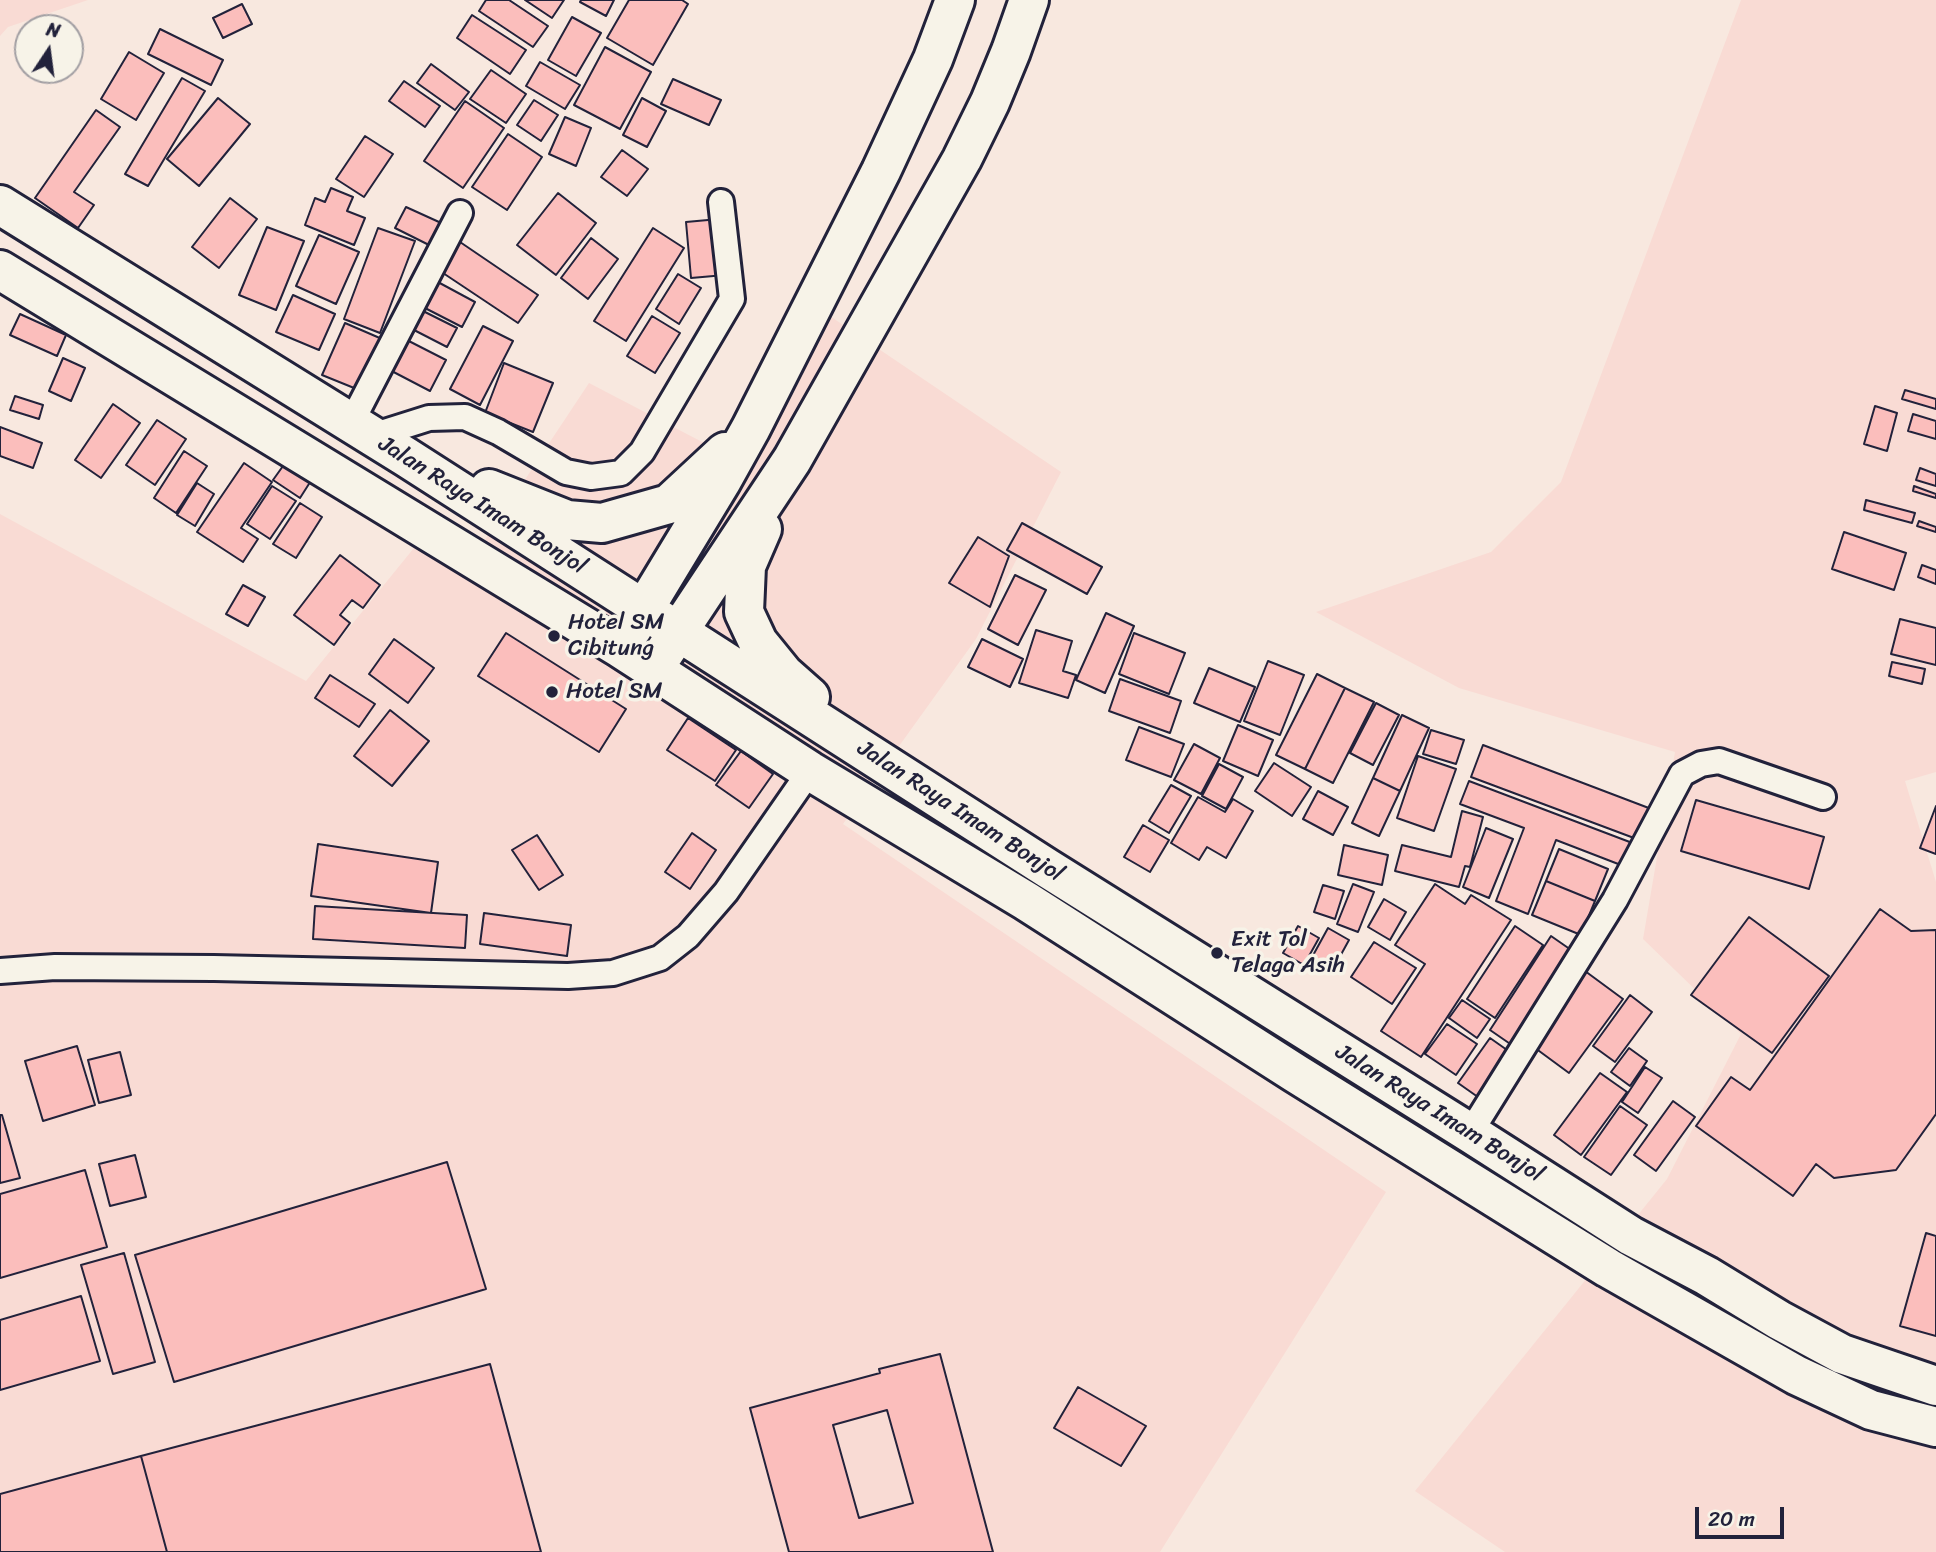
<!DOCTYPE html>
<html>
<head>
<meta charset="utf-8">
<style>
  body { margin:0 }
  #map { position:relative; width:1936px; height:1552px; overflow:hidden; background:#f8e8df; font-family:Sriracha,sans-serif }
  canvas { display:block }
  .north { position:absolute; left:14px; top:14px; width:70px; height:70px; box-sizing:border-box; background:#f7f3e8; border:2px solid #a29fa3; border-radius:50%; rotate:13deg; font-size:19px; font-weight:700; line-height:28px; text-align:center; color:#22223b }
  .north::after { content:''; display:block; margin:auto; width:24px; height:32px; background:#22223b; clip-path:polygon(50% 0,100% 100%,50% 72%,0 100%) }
  .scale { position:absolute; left:1695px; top:1507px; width:89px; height:32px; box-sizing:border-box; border:4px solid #22223b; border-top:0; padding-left:9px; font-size:21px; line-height:24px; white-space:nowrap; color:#22223b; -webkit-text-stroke:5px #f7f3e8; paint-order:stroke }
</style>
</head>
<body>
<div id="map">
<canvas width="1936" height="1552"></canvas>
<div class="north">N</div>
<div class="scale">20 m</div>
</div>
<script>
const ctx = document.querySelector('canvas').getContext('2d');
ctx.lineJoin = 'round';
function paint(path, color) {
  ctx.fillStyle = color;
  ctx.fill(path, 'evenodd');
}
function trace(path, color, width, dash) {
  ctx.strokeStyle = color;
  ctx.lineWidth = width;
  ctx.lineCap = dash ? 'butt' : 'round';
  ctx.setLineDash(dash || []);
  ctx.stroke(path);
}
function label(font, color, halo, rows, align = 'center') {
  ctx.font = font + ' Sriracha,sans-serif';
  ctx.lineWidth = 7;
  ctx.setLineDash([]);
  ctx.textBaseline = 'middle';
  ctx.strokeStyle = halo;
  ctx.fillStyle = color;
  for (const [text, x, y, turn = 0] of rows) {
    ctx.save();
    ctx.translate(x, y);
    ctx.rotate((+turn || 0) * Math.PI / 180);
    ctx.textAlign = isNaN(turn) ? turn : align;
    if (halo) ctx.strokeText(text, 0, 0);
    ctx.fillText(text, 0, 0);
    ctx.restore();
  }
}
const built = new Path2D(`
  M 0,0 L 88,0 L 8,27 L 0,36 Z
  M 1741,0 L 1936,0 L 1936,772 L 1905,781 L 1936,882 L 1936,1552 L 1505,1552 L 1415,1491 L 1667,1179 L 1741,1034 L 1643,939 L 1675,752 L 1459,688 L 1316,612 L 1491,552 L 1561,482 Z
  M 818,308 L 1061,472 L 976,639 L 843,824 L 1386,1192 L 1160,1552 L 0,1552 L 0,514 L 306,681 L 435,522 L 481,546 L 589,383 L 731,457 Z`);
const building = new Path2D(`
  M 486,0 L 509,0 L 548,26 L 533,47 L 479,11 Z
  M 525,0 L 564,0 L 552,18 Z
  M 581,0 L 614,0 L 606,16 L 580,2 Z
  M 629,0 L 682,0 L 688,4 L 653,65 L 607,38 Z
  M 242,4 L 252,24 L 223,38 L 213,18 Z
  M 472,15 L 526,50 L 510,74 L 457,38 Z
  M 572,17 L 601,33 L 576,76 L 548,60 Z
  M 160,29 L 223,60 L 211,85 L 148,54 Z
  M 605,47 L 651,72 L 620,129 L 574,105 Z
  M 129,52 L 164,73 L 136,120 L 101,99 Z
  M 540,62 L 580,85 L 565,109 L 526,86 Z
  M 431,64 L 469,92 L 455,110 L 417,83 Z
  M 491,70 L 526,94 L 506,123 L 470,99 Z
  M 182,78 L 205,91 L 148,186 L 125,174 Z
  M 673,79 L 721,100 L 709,125 L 661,104 Z
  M 404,81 L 440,106 L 425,127 L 389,101 Z
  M 218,98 L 250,124 L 199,186 L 167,159 Z
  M 642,98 L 666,111 L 647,147 L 623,135 Z
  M 534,100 L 558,115 L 541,141 L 517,125 Z
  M 465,101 L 504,128 L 463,188 L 424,161 Z
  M 96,110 L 120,127 L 74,192 L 94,205 L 78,228 L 35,198 Z
  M 565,117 L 591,128 L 576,166 L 549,154 Z
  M 508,134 L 542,157 L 507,210 L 472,187 Z
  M 365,136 L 393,154 L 364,197 L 336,179 Z
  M 622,150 L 648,169 L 627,196 L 601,177 Z
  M 331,188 L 353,197 L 347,211 L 365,218 L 354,245 L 305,225 L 315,198 L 325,202 Z
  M 558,193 L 596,223 L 556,275 L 517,245 Z
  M 230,198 L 257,219 L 219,268 L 192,247 Z
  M 406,207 L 450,227 L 439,250 L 395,228 Z
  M 719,219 L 725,275 L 691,278 L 686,222 Z
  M 267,227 L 304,241 L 276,310 L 239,295 Z
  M 378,228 L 415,241 L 380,333 L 344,319 Z
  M 653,228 L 684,248 L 626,341 L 594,321 Z
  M 319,235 L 359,252 L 336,304 L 296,286 Z
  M 591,238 L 618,259 L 588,299 L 561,278 Z
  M 460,242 L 538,295 L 518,323 L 440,271 Z
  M 678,274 L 701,288 L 679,324 L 656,309 Z
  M 436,281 L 475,302 L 462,327 L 423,307 Z
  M 293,295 L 335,314 L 319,350 L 276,332 Z
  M 423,311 L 457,328 L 447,347 L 414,330 Z
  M 20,314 L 66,335 L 57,356 L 10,335 Z
  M 652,316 L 680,333 L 655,373 L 627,356 Z
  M 345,323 L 389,342 L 359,390 L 322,375 Z
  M 483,326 L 513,341 L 480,405 L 450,389 Z
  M 399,336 L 446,360 L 430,391 L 384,367 Z
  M 63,358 L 85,368 L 71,401 L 49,391 Z
  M 504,363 L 553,383 L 533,432 L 485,413 Z
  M 1905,390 L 1936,399 L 1936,409 L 1902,399 Z
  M 15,396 L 43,405 L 39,419 L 10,410 Z
  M 113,404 L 140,423 L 101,478 L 75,460 Z
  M 1875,406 L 1897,413 L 1887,451 L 1864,444 Z
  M 1913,414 L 1936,421 L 1936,439 L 1908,431 Z
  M 157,420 L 186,439 L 155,485 L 126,465 Z
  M 0,427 L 42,443 L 33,468 L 0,456 Z
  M 184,451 L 207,466 L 176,513 L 154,498 Z
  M 288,459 L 314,476 L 300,498 L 273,480 Z
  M 244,463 L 272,482 L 241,528 L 258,539 L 243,562 L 197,532 Z
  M 1920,468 L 1936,474 L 1936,486 L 1916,480 Z
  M 197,483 L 214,494 L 195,526 L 177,515 Z
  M 272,486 L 296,501 L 270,539 L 247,524 Z
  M 1914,486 L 1936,494 L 1936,498 L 1913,491 Z
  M 1866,500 L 1915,513 L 1912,523 L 1864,510 Z
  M 300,503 L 322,517 L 296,558 L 273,544 Z
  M 1919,521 L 1936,527 L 1936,532 L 1917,526 Z
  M 1022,523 L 1102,567 L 1087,594 L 1007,550 Z
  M 1844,532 L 1906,553 L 1894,590 L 1832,569 Z
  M 978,537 L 1009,556 L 990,607 L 949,583 Z
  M 340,555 L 380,585 L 363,608 L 352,600 L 340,615 L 350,623 L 334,645 L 294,615 Z
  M 1922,565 L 1936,570 L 1936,584 L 1918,577 Z
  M 1015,575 L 1046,590 L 1018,645 L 988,629 Z
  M 243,585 L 265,597 L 248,626 L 226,614 Z
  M 1106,613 L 1134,626 L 1105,693 L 1076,680 Z
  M 1900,619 L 1936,628 L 1936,665 L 1891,654 Z
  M 1036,630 L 1072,641 L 1063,671 L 1076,675 L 1068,698 L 1019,683 Z
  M 506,633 L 626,709 L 599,752 L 478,676 Z
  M 1134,633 L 1185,653 L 1169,694 L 1119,674 Z
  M 394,639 L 434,668 L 408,703 L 369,674 Z
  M 982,639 L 1023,659 L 1010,687 L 968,667 Z
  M 1268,661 L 1304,675 L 1280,735 L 1244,721 Z
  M 1892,662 L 1925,669 L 1922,684 L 1889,676 Z
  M 1209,668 L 1255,687 L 1240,722 L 1194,703 Z
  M 1317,674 L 1345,688 L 1305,769 L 1276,755 Z
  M 330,675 L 375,704 L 359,727 L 315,698 Z
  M 1120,679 L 1181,701 L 1170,733 L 1109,711 Z
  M 1345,688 L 1374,702 L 1333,783 L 1305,769 Z
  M 1376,703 L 1399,715 L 1373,765 L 1350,753 Z
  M 390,710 L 429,741 L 392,786 L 354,756 Z
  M 1402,715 L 1429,728 L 1400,791 L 1373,778 Z
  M 688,718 L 736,750 L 715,781 L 667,750 Z
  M 1238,725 L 1273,740 L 1258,776 L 1223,761 Z
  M 1139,727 L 1184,744 L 1171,777 L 1126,760 Z
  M 1431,730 L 1464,740 L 1456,764 L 1423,754 Z
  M 1194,744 L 1220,758 L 1201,794 L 1174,780 Z
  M 1483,745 L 1654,810 L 1642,841 L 1471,777 Z
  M 741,751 L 773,774 L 749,808 L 716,785 Z
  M 1418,756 L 1456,769 L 1434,831 L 1397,818 Z
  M 1274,763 L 1311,787 L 1292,816 L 1255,791 Z
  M 1219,764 L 1243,777 L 1226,809 L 1202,796 Z
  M 1373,778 L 1400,791 L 1379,836 L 1352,823 Z
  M 1469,781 L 1635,844 L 1626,867 L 1556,840 L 1528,914 L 1496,901 L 1524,828 L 1460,804 Z
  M 1171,785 L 1191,796 L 1169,833 L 1149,821 Z
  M 1318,791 L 1348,807 L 1333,835 L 1303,819 Z
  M 1198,797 L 1225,812 L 1233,799 L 1253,811 L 1226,858 L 1207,847 L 1199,860 L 1171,843 Z
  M 1696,800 L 1824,837 L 1809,889 L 1681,851 Z
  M 1936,806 L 1936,854 L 1920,848 Z
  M 1462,811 L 1483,817 L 1470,867 L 1465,866 L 1459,887 L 1395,871 L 1402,845 L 1451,857 Z
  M 1143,825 L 1169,840 L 1150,872 L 1124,857 Z
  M 1486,828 L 1513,839 L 1489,898 L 1463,887 Z
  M 692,833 L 716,850 L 690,889 L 665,872 Z
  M 537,835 L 563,875 L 539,890 L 512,850 Z
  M 318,844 L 438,862 L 431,913 L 311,896 Z
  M 1344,845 L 1388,855 L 1382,885 L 1338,875 Z
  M 1559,849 L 1608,869 L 1595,901 L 1546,881 Z
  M 1546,881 L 1595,901 L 1581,935 L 1532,915 Z
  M 1353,884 L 1374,892 L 1358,932 L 1337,924 Z
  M 1435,884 L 1465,904 L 1471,895 L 1511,920 L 1421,1057 L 1381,1031 L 1425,964 L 1395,945 Z
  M 1323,885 L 1344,891 L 1335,919 L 1314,912 Z
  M 1384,899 L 1406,912 L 1390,940 L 1368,927 Z
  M 315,906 L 467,915 L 465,948 L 313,939 Z
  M 1880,909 L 1911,931 L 1936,930 L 1936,1114 L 1896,1170 L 1834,1178 L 1816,1164 L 1793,1196 L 1696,1126 L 1731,1077 L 1750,1090 Z
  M 484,913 L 571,925 L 567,956 L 480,944 Z
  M 1749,917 L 1829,976 L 1772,1053 L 1691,995 Z
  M 1298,926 L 1319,938 L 1304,965 L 1283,953 Z
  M 1515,926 L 1543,945 L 1495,1018 L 1467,999 Z
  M 1328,928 L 1349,940 L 1332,971 L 1311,959 Z
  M 1551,936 L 1574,952 L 1519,1050 L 1490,1030 Z
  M 1374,942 L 1416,968 L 1392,1004 L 1351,977 Z
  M 1585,971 L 1623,999 L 1569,1073 L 1531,1045 Z
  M 1630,995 L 1652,1012 L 1615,1062 L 1593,1046 Z
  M 1462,1000 L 1490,1019 L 1477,1038 L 1449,1018 Z
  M 1447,1024 L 1477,1044 L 1456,1075 L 1425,1054 Z
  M 1490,1038 L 1517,1057 L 1485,1102 L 1458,1083 Z
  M 77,1046 L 95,1105 L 43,1121 L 25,1061 Z
  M 1629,1048 L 1647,1061 L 1630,1086 L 1611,1072 Z
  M 120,1052 L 131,1095 L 99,1103 L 88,1060 Z
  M 1645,1067 L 1662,1078 L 1638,1113 L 1622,1102 Z
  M 1600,1073 L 1627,1092 L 1581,1155 L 1554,1135 Z
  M 1673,1101 L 1695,1117 L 1656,1171 L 1634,1155 Z
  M 1620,1106 L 1647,1125 L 1611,1175 L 1584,1157 Z
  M 0,1115 L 2,1115 L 20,1178 L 0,1183 Z
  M 135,1155 L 146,1197 L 110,1206 L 99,1164 Z
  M 447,1162 L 486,1289 L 174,1382 L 135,1255 Z
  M 85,1170 L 107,1247 L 0,1278 L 0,1194 Z
  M 1926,1233 L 1936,1236 L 1936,1336 L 1900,1326 Z
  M 124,1253 L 155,1362 L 113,1374 L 81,1265 Z
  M 81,1296 L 100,1361 L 0,1390 L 0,1320 Z
  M 940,1354 L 993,1552 L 789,1552 L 750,1408 L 880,1373 L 879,1369 ZM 887,1410 L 913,1503 L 859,1518 L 833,1425 Z
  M 490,1364 L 541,1552 L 167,1552 L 141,1456 Z
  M 1078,1387 L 1146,1426 L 1121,1466 L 1054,1428 Z
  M 141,1456 L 167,1552 L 0,1552 L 0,1494 Z`);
const street = new Path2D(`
  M 351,423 L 460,213
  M 372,436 L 429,418 L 465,417 L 498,432 L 566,472 L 591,477 L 621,473 L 642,452 L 732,299 L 721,202
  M 0,971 L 55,967 L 214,968 L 568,976 L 613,973 L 660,958 L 688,936 L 726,892 L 810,771
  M 1470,1133 L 1615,900 L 1682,774 L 1701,764 L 1719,761 L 1823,797`);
const highway = new Path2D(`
  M 0,205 L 406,457 L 1047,868 L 1470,1133 L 1631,1236 L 1707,1276 L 1779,1320 L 1842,1354 L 1936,1386
  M 0,270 L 620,648 L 810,771 L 1026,901 L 1295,1073 L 1608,1268 L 1796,1375 L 1871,1410 L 1936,1427
  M 489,489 L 567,520 L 602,523 L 669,504 L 725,452
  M 762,529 L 746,566 L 744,612 L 758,642 L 784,674 L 810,697
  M 632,629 L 721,482 L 751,428 L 881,171 L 933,59 L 955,0
  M 664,653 L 792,460 L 962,159 L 990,102 L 1011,51 L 1029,0`);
const markers = [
  [554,636,7,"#22223b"],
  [552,692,7,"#22223b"],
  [1217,953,7,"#22223b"]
];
const streetNames = [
  ["Jalan Raya Imam Bonjol",482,506,32],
  ["Jalan Raya Imam Bonjol",960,812,33],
  ["Jalan Raya Imam Bonjol",1439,1114,32]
];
const poiNames = [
  ["Hotel SM",568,623],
  ["Cibitung",568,649],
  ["Hotel SM",566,692],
  ["Exit Tol",1231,940],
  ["Telaga Asih",1231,966]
];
paint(built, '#f9dbd4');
paint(building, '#fbbebc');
trace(building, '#22223b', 2);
trace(street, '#22223b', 30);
trace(highway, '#22223b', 44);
trace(street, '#f7f3e8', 24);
trace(highway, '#f7f3e8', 38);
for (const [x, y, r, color] of markers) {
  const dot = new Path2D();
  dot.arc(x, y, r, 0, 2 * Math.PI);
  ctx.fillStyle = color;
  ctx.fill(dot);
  trace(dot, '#f7f3e8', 2.5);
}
label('23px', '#22223b', '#f7f3e8', streetNames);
label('23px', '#22223b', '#f7f3e8', poiNames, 'left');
</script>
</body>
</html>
